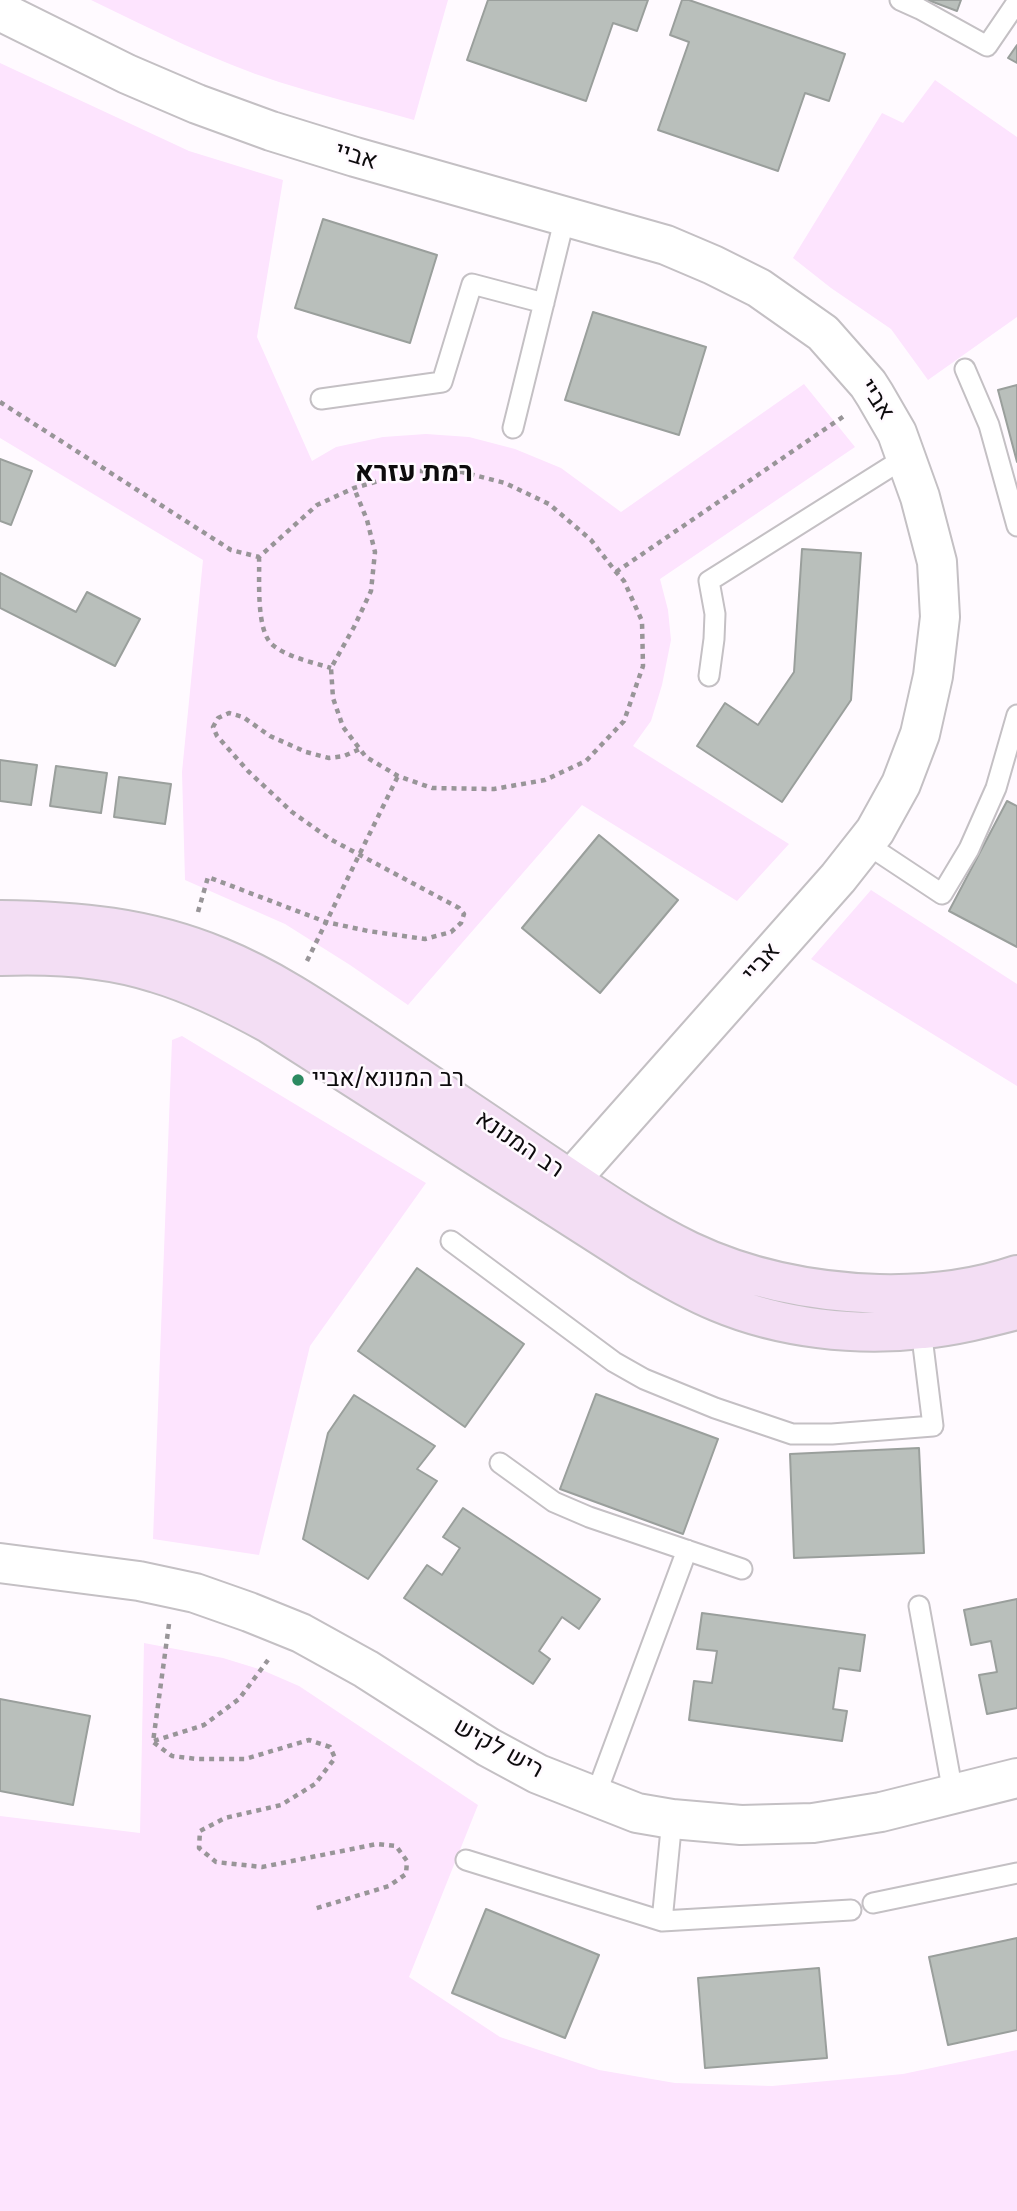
<!DOCTYPE html>
<html>
<head>
<meta charset="utf-8">
<style>
  body { margin:0 }
  canvas { display:block; background:#fffaff }
</style>
</head>
<body>
<canvas width="1017" height="2211"></canvas>
<script>
const ctx = document.querySelector('canvas').getContext('2d');
ctx.lineJoin = 'round';
function paint(path, color) {
  ctx.fillStyle = color;
  ctx.fill(path, 'evenodd');
}
function trace(path, color, width, dash) {
  ctx.strokeStyle = color;
  ctx.lineWidth = width;
  ctx.lineCap = dash ? 'butt' : 'round';
  ctx.setLineDash(dash || []);
  ctx.stroke(path);
}
function label(font, color, halo, rows, align = 'center') {
  ctx.font = font + ' "DM Sans",Heebo,sans-serif';
  ctx.lineWidth = 5;
  ctx.setLineDash([]);
  ctx.textBaseline = 'middle';
  ctx.strokeStyle = halo;
  ctx.fillStyle = color;
  for (const [text, x, y, turn = 0] of rows) {
    ctx.save();
    ctx.translate(x, y);
    ctx.rotate((+turn || 0) * Math.PI / 180);
    ctx.textAlign = isNaN(turn) ? turn : align;
    if (halo) ctx.strokeText(text, 0, 0);
    ctx.fillText(text, 0, 0);
    ctx.restore();
  }
}
const green = new Path2D(`
  M 91,0 L 448,0 L 414,120 C 369,107 323,96 279,82 C 214,61 153,30 91,0 Z
  M 0,63 L 189,151 L 283,180 L 257,337 L 312,461 L 336,447 L 383,437 L 426,434 L 469,437 L 515,449 L 561,468 L 621,512 L 804,384 L 855,447 L 660,579 L 668,610 L 671,640 L 662,685 L 651,721 L 633,746 L 789,844 L 737,901 L 582,805 L 408,1005 L 350,965 L 285,924 L 185,880 L 182,772 L 203,560 L 0,438 Z
  M 935,80 L 1017,137 L 1017,317 L 928,380 L 891,329 L 831,288 L 793,258 L 882,113 L 903,123 Z
  M 871,890 L 1017,984 L 1017,1086 L 811,959 Z
  M 182,1036 L 426,1183 L 310,1346 L 259,1555 L 153,1539 L 172,1040 Z
  M 144,1643 L 223,1658 L 262,1670 L 299,1686 L 478,1805 L 409,1977 L 500,2037 L 599,2070 L 675,2083 L 772,2086 L 903,2074 L 1017,2050 L 1017,2211 L 0,2211 L 0,1816 L 140,1833 Z`);
const building = new Path2D(`
  M 488,0 L 648,0 L 637,31 L 613,23 L 586,101 L 467,60 Z
  M 682,0 L 689,0 L 845,54 L 829,101 L 805,93 L 778,171 L 658,130 L 689,42 L 670,35 Z
  M 928,0 L 961,0 L 957,11 Z
  M 1017,45 L 1017,63 L 1008,58 Z
  M 323,219 L 437,255 L 410,343 L 295,308 Z
  M 593,312 L 706,347 L 679,435 L 565,400 Z
  M 1017,385 L 1017,462 L 998,390 Z
  M 0,459 L 32,471 L 11,525 L 0,521 Z
  M 802,549 L 861,553 L 851,700 L 782,802 L 697,746 L 725,703 L 758,725 L 794,672 Z
  M 0,573 L 76,612 L 87,592 L 140,619 L 115,666 L 0,608 Z
  M 0,760 L 37,765 L 31,805 L 0,801 Z
  M 56,766 L 107,773 L 101,813 L 50,806 Z
  M 119,777 L 171,784 L 165,824 L 114,817 Z
  M 1007,801 L 1017,806 L 1017,947 L 949,911 Z
  M 599,835 L 678,900 L 600,993 L 522,928 Z
  M 417,1268 L 524,1344 L 465,1427 L 358,1351 Z
  M 596,1394 L 718,1439 L 683,1534 L 560,1489 Z
  M 354,1395 L 435,1446 L 417,1469 L 437,1481 L 368,1579 L 303,1539 L 328,1433 Z
  M 919,1448 L 924,1553 L 794,1558 L 790,1454 Z
  M 463,1508 L 600,1599 L 579,1629 L 562,1617 L 539,1651 L 550,1659 L 533,1684 L 404,1598 L 427,1565 L 442,1575 L 460,1548 L 443,1537 Z
  M 1017,1599 L 1017,1708 L 987,1714 L 979,1675 L 997,1672 L 991,1641 L 971,1645 L 964,1610 Z
  M 702,1613 L 865,1635 L 860,1671 L 839,1668 L 833,1709 L 847,1711 L 842,1741 L 689,1720 L 694,1681 L 712,1683 L 717,1651 L 697,1649 Z
  M 0,1699 L 90,1716 L 73,1805 L 0,1791 Z
  M 486,1909 L 599,1955 L 565,2038 L 452,1993 Z
  M 1017,1938 L 1017,2030 L 948,2045 L 929,1957 Z
  M 819,1968 L 827,2058 L 705,2068 L 698,1978 Z`);
const path = new Path2D(`
  M 0,402 L 231,550 L 259,557 L 317,505 L 354,488 L 414,471 L 462,472 L 505,483 L 549,504 L 591,540 L 616,572 L 624,581 L 642,621 L 643,666 L 624,721 L 586,761 L 545,780 L 494,789 L 432,788 L 398,776 L 366,757 L 343,727 L 333,698 L 331,668 L 354,627 L 371,591 L 375,552 L 367,520 L 354,488
  M 259,557 C 260,578 255,633 274,646 C 290,658 312,662 331,668
  M 616,572 L 847,414
  M 198,912 L 208,877 L 326,922 L 368,931 L 425,939 L 451,932 L 461,923 L 464,914 L 459,908 L 330,839 L 292,812 L 249,772 L 217,736 L 213,727 L 218,718 L 229,713 L 243,717 L 270,736 L 306,752 L 329,758 L 344,756 L 360,749
  M 307,961 L 398,776
  M 169,1624 L 153,1742 L 172,1756 L 197,1759 L 245,1759 L 309,1740 L 330,1747 L 335,1758 L 315,1784 L 281,1805 L 225,1818 L 200,1831 L 199,1848 L 216,1862 L 262,1867 L 377,1844 L 396,1846 L 407,1861 L 406,1874 L 389,1886 L 314,1909
  M 154,1741 L 204,1725 L 239,1699 L 268,1660`);
const lane = new Path2D(`
  M 900,0 L 920,9 L 987,46 L 1017,2
  M 965,369 L 989,425 L 1017,526
  M 321,399 L 442,382 L 472,284 L 544,303
  M 513,428 L 565,217
  M 709,676 L 714,639 L 715,614 L 709,581 L 906,457
  M 865,843 L 942,894 L 969,849 L 996,788 L 1017,715
  M 451,1241 L 614,1362 L 644,1379 L 715,1408 L 792,1434 L 832,1434 L 933,1426 L 921,1329
  M 500,1463 L 554,1502 L 589,1517 L 742,1569
  M 919,1606 L 953,1793
  M 595,1797 L 687,1550
  M 466,1860 L 662,1921 L 851,1910
  M 873,1903 L 1017,1873
  M 662,1921 L 672,1819`);
const street = new Path2D(`
  M 0,11 L 127,74 L 197,104 L 271,131 L 355,157 L 666,245 L 713,265 L 759,288 L 823,333 L 868,384 L 875,395 L 897,433 L 920,497 L 937,562 L 940,617 L 933,676 L 920,734 L 901,784 L 875,831 L 838,878 L 550,1203
  M 0,1563 L 139,1581 L 195,1593 L 249,1612 L 301,1633 L 366,1669 L 488,1747 L 538,1774 L 637,1813 L 672,1819 L 741,1825 L 813,1823 L 881,1812 L 1017,1778`);
const secondary = new Path2D(`
  M 0,920 C 77,921 147,927 219,957 C 273,979 321,1012 369,1044 C 427,1083 484,1121 541,1160 C 589,1192 637,1226 689,1251 C 748,1279 814,1292 879,1294 C 925,1295 973,1290 1017,1275
  M 0,956 C 51,954 107,957 156,973 C 196,985 234,1004 270,1024 L 642,1262 C 667,1277 691,1291 718,1302 C 780,1328 856,1337 923,1329 C 955,1326 986,1318 1017,1310`);
const markers = [
  [298,1080,7,"#2c8a61"]
];
const streetNames = [
  ["אביי",356,157,17],
  ["אביי",876,400,57],
  ["אביי",762,963,-48],
  ["רב המנונא",519,1145,34],
  ["ריש לקיש",498,1749,29]
];
const poiNames = [
  ["רב המנונא/אביי",312,1080]
];
const quarterNames = [
  ["רמת עזרא",414,474]
];
paint(green, '#fde4fe');
paint(building, '#b9bfbb');
trace(building, '#9a9f9c', 2);
trace(lane, '#c4c0c4', 23);
trace(street, '#c4c0c4', 42);
trace(secondary, '#c4c0c4', 42);
trace(path, '#989598', 4.5, [5, 5]);
trace(lane, '#fff', 19);
trace(street, '#fff', 38);
trace(secondary, '#f3def4', 38);
for (const [x, y, r, color] of markers) {
  const dot = new Path2D();
  dot.arc(x, y, r, 0, 2 * Math.PI);
  ctx.fillStyle = color;
  ctx.fill(dot);
  trace(dot, '#fffaff', 2.5);
}
label('24px', '#0d0b0d', '#fffaff', streetNames);
label('24px', '#0d0b0d', '#fffaff', poiNames, 'left');
label('bold 28px', '#0d0b0d', '#fffaff', quarterNames);
</script>
</body>
</html>
